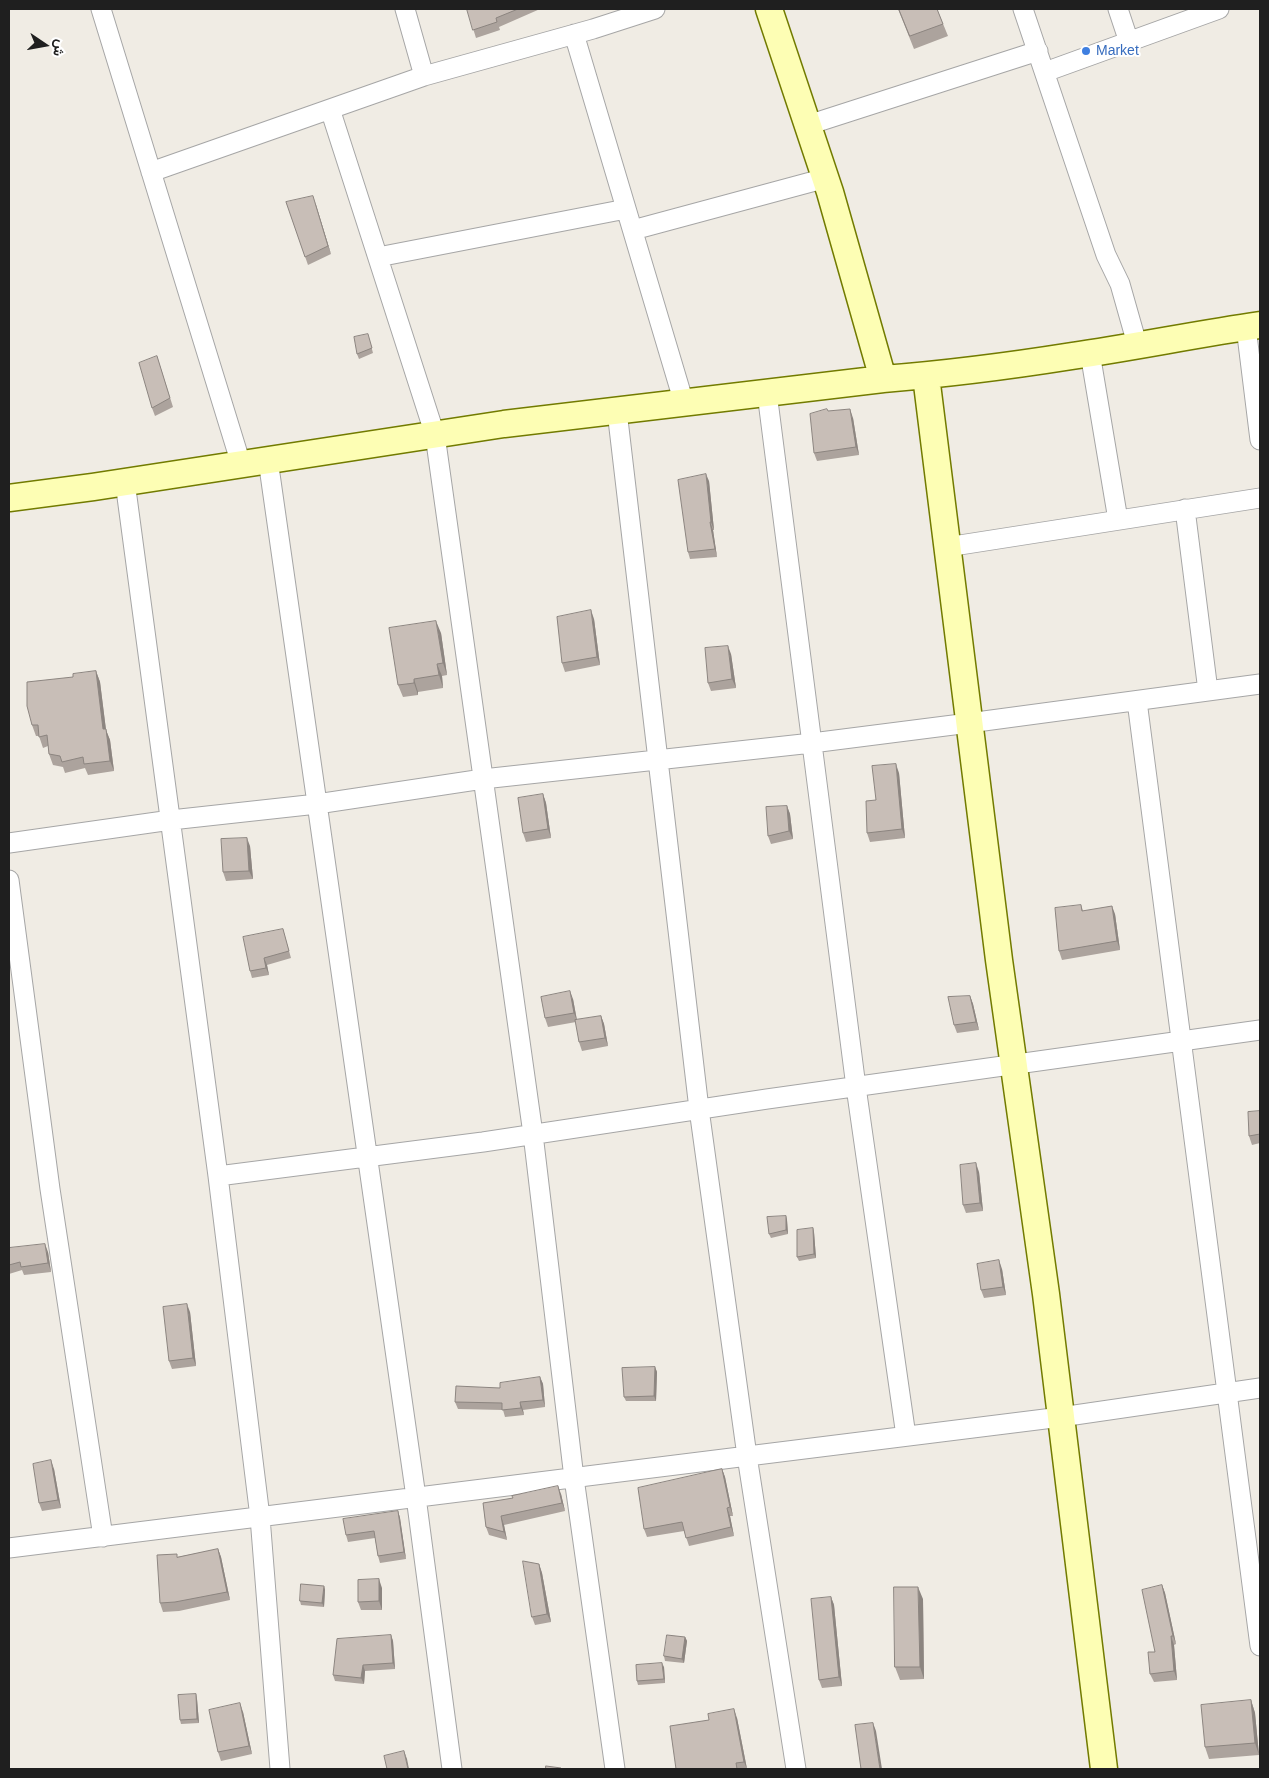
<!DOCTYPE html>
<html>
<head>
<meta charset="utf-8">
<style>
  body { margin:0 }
  #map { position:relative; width:1269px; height:1778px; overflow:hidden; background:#f0ece4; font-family:Arial,Vazirmatn,sans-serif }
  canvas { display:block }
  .frame { position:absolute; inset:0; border:10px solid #1f1f1f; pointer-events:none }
  .north { position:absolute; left:20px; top:20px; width:50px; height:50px; -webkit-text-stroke:4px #fff; paint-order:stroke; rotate:102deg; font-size:14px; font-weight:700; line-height:20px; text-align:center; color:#1f1f1f }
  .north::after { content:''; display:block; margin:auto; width:18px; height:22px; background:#1f1f1f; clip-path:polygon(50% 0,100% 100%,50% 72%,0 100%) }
</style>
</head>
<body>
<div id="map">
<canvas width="1269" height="1778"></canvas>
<div class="frame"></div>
<div class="north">ش</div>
</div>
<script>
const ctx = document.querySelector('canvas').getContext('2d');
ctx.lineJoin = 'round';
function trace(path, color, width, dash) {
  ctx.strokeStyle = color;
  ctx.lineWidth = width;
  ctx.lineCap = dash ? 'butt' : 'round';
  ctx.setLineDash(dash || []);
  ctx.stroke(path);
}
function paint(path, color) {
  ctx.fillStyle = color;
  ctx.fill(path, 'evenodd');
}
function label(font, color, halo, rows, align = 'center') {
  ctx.font = font + ' Arial,sans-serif';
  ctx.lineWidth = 4;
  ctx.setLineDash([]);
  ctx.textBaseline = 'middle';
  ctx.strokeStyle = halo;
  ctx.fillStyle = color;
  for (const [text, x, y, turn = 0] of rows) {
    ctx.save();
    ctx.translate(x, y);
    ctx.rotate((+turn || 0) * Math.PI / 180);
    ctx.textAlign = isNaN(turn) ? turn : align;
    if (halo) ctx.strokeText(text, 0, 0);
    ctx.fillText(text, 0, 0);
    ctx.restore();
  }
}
const street = new Path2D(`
  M 101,9 L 241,464
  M 405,9 L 424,76
  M 1023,9 L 1106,255 L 1120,284 L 1137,344
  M 1118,9 L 1129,42
  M 574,34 L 684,403
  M 1045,72 L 1219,9
  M 330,109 L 435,435 L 533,1134 L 574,1478 L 615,1769
  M 808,125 L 1038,51
  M 151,172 L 424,76 L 593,29 L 655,9
  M 633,230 L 826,178
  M 378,257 L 626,209
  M 1246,327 L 1260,440
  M 1090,353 L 1118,520
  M 767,393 L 856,1087 L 906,1436
  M 617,411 L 699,1109 L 747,1456 L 796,1769
  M 268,460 L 416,1497 L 452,1769
  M 125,482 L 218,1176 L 260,1517 L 280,1769
  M 1185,509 L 1208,691
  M 947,547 L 1260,498
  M 1137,701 C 1176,1016 1216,1331 1260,1646
  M 9,843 L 171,820 L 317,804 L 483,779 L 812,743 L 969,723 L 1260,684
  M 9,880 L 50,1189 L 103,1537
  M 218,1176 L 483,1142 L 767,1099 L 1260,1030
  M 9,1548 L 1061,1417 L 1260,1388`);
const secondary = new Path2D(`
  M 769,9 L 830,192 L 883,379
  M 926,376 L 999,960 L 1046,1294 L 1104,1769
  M 9,498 L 93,487 L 504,424 L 883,379 C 946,374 1009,366 1072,356 C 1135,347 1197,334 1260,325`);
const wall = new Path2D(`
  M 467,9 L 540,9 L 499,27 L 500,30 L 476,38 Z
  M 898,9 L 937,9 L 948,36 L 914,49 Z
  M 286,202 L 316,205 L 331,254 L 308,265 Z
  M 369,338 L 373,353 L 359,359 L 357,354 Z
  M 157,356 L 173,407 L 155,416 L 152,408 Z
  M 828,411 L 853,418 L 859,455 L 817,461 L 814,453 Z
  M 709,481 L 714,530 L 713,530 L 717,557 L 690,559 L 688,552 Z
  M 594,619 L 600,665 L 565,672 L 562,663 Z
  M 441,633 L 447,675 L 442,676 L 443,688 L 418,692 L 418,695 L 403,697 L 398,685 Z
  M 731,654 L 736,688 L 711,691 L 708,683 Z
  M 96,671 L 100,682 L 106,730 L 110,740 L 114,771 L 88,775 L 85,768 L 65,773 L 63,767 L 53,765 L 49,754 L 48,746 L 43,748 L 39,736 L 36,736 L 32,725 L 73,677 Z
  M 899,773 L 905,838 L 870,842 L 867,833 L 876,800 Z
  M 543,794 L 546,803 L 551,838 L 526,842 L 523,833 Z
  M 787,806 L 790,814 L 793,839 L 771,844 L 768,836 Z
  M 250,846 L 253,879 L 226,881 L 223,872 Z
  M 1081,905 L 1083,911 L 1115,914 L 1120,950 L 1062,960 L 1059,951 Z
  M 283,929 L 291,958 L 267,965 L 269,975 L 252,978 L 250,971 Z
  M 970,996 L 973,1004 L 979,1030 L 957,1033 L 954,1025 Z
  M 573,999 L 577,1020 L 601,1016 L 604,1024 L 608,1046 L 582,1051 L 579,1042 L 576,1022 L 548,1027 L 545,1018 Z
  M 1260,1111 L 1260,1143 L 1252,1145 L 1249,1136 Z
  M 979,1172 L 983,1211 L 966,1213 L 963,1205 Z
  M 786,1216 L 787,1220 L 788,1234 L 771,1238 L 769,1234 Z
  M 813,1228 L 814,1232 L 816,1258 L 799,1261 L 797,1257 Z
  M 9,1248 L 48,1252 L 51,1272 L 24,1275 L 22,1270 L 9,1274 Z
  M 1002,1269 L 1006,1295 L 984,1298 L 981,1290 Z
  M 190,1312 L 196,1366 L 172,1369 L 169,1361 Z
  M 655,1367 L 657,1372 L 656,1401 L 626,1401 L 624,1397 Z
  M 540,1377 L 543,1384 L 545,1407 L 523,1410 L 524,1415 L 505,1417 L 503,1410 L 458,1409 L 455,1402 Z
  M 54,1469 L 61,1508 L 42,1511 L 39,1503 Z
  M 722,1469 L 725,1477 L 733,1516 L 730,1516 L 734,1536 L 689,1546 L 684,1531 L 647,1537 L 644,1529 Z
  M 561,1494 L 565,1511 L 504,1525 L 507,1540 L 489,1535 L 486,1527 L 483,1503 Z
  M 398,1511 L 400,1518 L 406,1559 L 380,1563 L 378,1556 L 375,1538 L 348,1542 L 346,1535 Z
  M 218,1549 L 221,1557 L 230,1600 L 179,1611 L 163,1612 L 160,1603 L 178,1557 Z
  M 539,1564 L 542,1573 L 551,1622 L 535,1625 L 532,1617 Z
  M 1162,1585 L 1165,1593 L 1176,1644 L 1174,1645 L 1177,1680 L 1154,1682 L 1150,1674 L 1155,1652 Z
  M 324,1586 L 325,1590 L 324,1607 L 301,1605 L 300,1601 Z
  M 382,1588 L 382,1610 L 361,1610 L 358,1602 Z
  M 831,1597 L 834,1605 L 842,1686 L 822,1688 L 819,1680 Z
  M 923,1599 L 924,1679 L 900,1680 L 895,1667 Z
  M 391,1635 L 393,1641 L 395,1669 L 365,1671 L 364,1684 L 335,1681 L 333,1675 Z
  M 685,1637 L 687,1641 L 684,1663 L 665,1661 L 664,1656 Z
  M 664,1667 L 665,1683 L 638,1685 L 637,1681 Z
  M 196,1694 L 197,1699 L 199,1723 L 181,1724 L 180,1720 Z
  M 1251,1700 L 1255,1713 L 1259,1755 L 1209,1759 L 1205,1747 Z
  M 243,1712 L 252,1754 L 221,1761 L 218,1752 Z
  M 737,1718 L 747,1769 L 676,1769 Z`);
const shadedWall = new Path2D(`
  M 313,196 L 316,205 L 331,254 L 328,246 Z
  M 850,409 L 853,418 L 859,455 L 856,447 Z
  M 706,474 L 709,481 L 714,530 L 711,522 Z
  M 710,522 L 713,530 L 717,557 L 715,549 Z
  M 591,610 L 594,619 L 600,665 L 597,657 Z
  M 436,621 L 441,633 L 447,675 L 443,663 Z
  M 728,646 L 731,654 L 736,688 L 732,679 Z
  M 437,664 L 442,676 L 443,688 L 439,675 Z
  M 96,671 L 100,682 L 106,730 L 110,740 L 114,771 L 110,761 L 103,729 Z
  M 414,679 L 418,692 L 418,695 L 414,683 Z
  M 896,764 L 899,773 L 905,838 L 902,829 Z
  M 543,794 L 546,803 L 551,838 L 548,829 Z
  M 787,806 L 790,814 L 793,839 L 789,831 Z
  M 247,838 L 250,846 L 253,879 L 249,871 Z
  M 1112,906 L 1115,914 L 1120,950 L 1117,941 Z
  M 264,958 L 267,965 L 269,975 L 266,968 Z
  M 570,991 L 573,999 L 577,1021 L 574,1013 Z
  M 970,996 L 973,1004 L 979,1030 L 976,1022 Z
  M 601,1016 L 604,1024 L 608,1046 L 605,1038 Z
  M 976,1163 L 979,1172 L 983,1211 L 980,1203 Z
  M 786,1216 L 787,1220 L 788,1234 L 786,1230 Z
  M 813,1228 L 814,1232 L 816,1258 L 814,1254 Z
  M 45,1244 L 48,1252 L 51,1272 L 48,1263 Z
  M 999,1260 L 1002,1269 L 1006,1295 L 1003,1287 Z
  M 187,1304 L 190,1312 L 196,1366 L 193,1358 Z
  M 655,1367 L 657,1372 L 656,1401 L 654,1396 Z
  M 540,1377 L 543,1384 L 545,1407 L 543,1400 Z
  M 520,1402 L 523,1410 L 524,1415 L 521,1408 Z
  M 51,1460 L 54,1469 L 61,1508 L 58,1500 Z
  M 722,1469 L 725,1477 L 733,1516 L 730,1507 Z
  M 558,1486 L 561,1494 L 565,1511 L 562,1503 Z
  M 727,1508 L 730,1516 L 734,1536 L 731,1527 Z
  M 398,1511 L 400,1518 L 406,1559 L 404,1552 Z
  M 501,1516 L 504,1525 L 507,1540 L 504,1532 Z
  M 218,1549 L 221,1557 L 230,1600 L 227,1592 Z
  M 539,1564 L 542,1573 L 551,1622 L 547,1614 Z
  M 379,1579 L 382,1588 L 382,1610 L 379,1601 Z
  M 1162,1585 L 1165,1593 L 1176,1644 L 1173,1636 Z
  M 324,1586 L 325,1590 L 324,1607 L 322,1603 Z
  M 918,1587 L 923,1599 L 924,1679 L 920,1667 Z
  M 831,1597 L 834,1605 L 842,1686 L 839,1677 Z
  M 391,1635 L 393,1641 L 395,1669 L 393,1663 Z
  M 1171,1636 L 1174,1645 L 1177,1680 L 1174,1671 Z
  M 685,1637 L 687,1641 L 684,1663 L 682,1659 Z
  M 662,1663 L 664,1667 L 665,1683 L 664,1679 Z
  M 363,1665 L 365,1671 L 364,1684 L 361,1678 Z
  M 196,1694 L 197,1699 L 199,1723 L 197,1719 Z
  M 1251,1700 L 1255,1713 L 1259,1755 L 1255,1743 Z
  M 240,1703 L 243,1712 L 252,1754 L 249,1746 Z
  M 734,1709 L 737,1718 L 747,1769 L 744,1762 Z
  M 873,1723 L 876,1731 L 882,1769 L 880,1769 Z
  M 404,1751 L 407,1759 L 409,1769 L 408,1769 Z`);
const building = new Path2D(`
  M 467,9 L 518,9 L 496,18 L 497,22 L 473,30 Z
  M 899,9 L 937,9 L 943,24 L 910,36 Z
  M 313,196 L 328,246 L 305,257 L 286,202 Z
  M 368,334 L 372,348 L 357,354 L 354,337 Z
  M 157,356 L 170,398 L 152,408 L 139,363 Z
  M 827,409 L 828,411 L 850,409 L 856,447 L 814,453 L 810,414 Z
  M 706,474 L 711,522 L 710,522 L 715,549 L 688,552 L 678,480 Z
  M 591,610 L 597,657 L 562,663 L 557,617 Z
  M 436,621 L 443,663 L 437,664 L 439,675 L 414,679 L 414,683 L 398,685 L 389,628 Z
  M 728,646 L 732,679 L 708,683 L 705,648 Z
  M 96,671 L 103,729 L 106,729 L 110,761 L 84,764 L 83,757 L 62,762 L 60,756 L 49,754 L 47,735 L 39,737 L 38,725 L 32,725 L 27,706 L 27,682 L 73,677 L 73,674 Z
  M 896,764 L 902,829 L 867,833 L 866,801 L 876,800 L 872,766 Z
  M 543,794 L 548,829 L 523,833 L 518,798 Z
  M 787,806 L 789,831 L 768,836 L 766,807 Z
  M 247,838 L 249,871 L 223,872 L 221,839 Z
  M 1081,905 L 1082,911 L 1112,906 L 1117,941 L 1059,951 L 1055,908 Z
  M 283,929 L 289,951 L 264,958 L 266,968 L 250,971 L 243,937 Z
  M 570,991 L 574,1013 L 545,1018 L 541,997 Z
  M 970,996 L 976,1022 L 954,1025 L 948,997 Z
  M 601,1016 L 605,1038 L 579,1042 L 575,1020 Z
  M 1260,1111 L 1260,1134 L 1249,1136 L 1248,1112 Z
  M 976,1163 L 980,1203 L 963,1205 L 960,1165 Z
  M 786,1216 L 786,1230 L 769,1234 L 767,1217 Z
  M 813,1228 L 814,1254 L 797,1257 L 797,1230 Z
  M 45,1244 L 48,1263 L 21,1267 L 20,1262 L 9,1265 L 9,1248 Z
  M 999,1260 L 1003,1287 L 981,1290 L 977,1264 Z
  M 187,1304 L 193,1358 L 169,1361 L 163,1307 Z
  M 655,1367 L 654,1396 L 624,1397 L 622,1368 Z
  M 540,1377 L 543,1400 L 520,1402 L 521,1408 L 502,1410 L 502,1403 L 455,1402 L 456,1386 L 500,1388 L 500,1383 Z
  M 51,1460 L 58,1500 L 39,1503 L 33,1464 Z
  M 722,1469 L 730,1507 L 727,1508 L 731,1527 L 686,1538 L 682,1522 L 644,1529 L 638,1488 Z
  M 558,1486 L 562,1503 L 501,1516 L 504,1532 L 486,1527 L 483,1503 L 513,1498 L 512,1496 Z
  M 398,1511 L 404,1552 L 378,1556 L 374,1531 L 346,1535 L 343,1519 Z
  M 218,1549 L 227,1592 L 175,1602 L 160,1603 L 157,1555 L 177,1554 L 177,1557 Z
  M 523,1561 L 539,1564 L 547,1614 L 532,1617 Z
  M 379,1579 L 379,1601 L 358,1602 L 358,1580 Z
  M 301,1584 L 324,1586 L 322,1603 L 300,1601 Z
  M 1162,1585 L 1173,1636 L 1171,1636 L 1174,1671 L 1150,1674 L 1148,1652 L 1155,1652 L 1142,1590 Z
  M 894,1587 L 918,1587 L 920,1667 L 895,1667 Z
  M 831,1597 L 839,1677 L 819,1680 L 811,1599 Z
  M 391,1635 L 393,1663 L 363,1665 L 361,1678 L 333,1675 L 337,1639 Z
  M 667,1635 L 685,1637 L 682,1659 L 664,1656 Z
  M 662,1663 L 664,1679 L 637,1681 L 636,1665 Z
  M 196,1694 L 197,1719 L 180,1720 L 178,1695 Z
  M 1251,1700 L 1255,1743 L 1205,1747 L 1201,1705 Z
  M 240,1703 L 249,1746 L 218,1752 L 209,1710 Z
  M 734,1709 L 744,1762 L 736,1763 L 737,1769 L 676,1769 L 670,1726 L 709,1720 L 708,1714 Z
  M 873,1723 L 880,1769 L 861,1769 L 855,1725 Z
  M 404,1751 L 408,1769 L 387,1769 L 384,1756 Z
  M 546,1766 L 561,1768 L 561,1769 L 546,1769 Z`);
const markers = [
  [1086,51,5,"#3f7fe0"]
];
const shopNames = [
  ["Market",1096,51]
];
trace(street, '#a6a6a6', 21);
trace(secondary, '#727b00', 29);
trace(street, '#fff', 19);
trace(secondary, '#fdfeb4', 26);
paint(wall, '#aca39d');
paint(shadedWall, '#8c8580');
paint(building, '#c8beb7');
trace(building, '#8c8580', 1);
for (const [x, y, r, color] of markers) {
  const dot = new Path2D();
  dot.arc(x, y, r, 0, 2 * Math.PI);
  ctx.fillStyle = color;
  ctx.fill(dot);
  trace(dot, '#fff', 2);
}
label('14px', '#366cbe', '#fff', shopNames, 'left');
</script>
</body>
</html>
